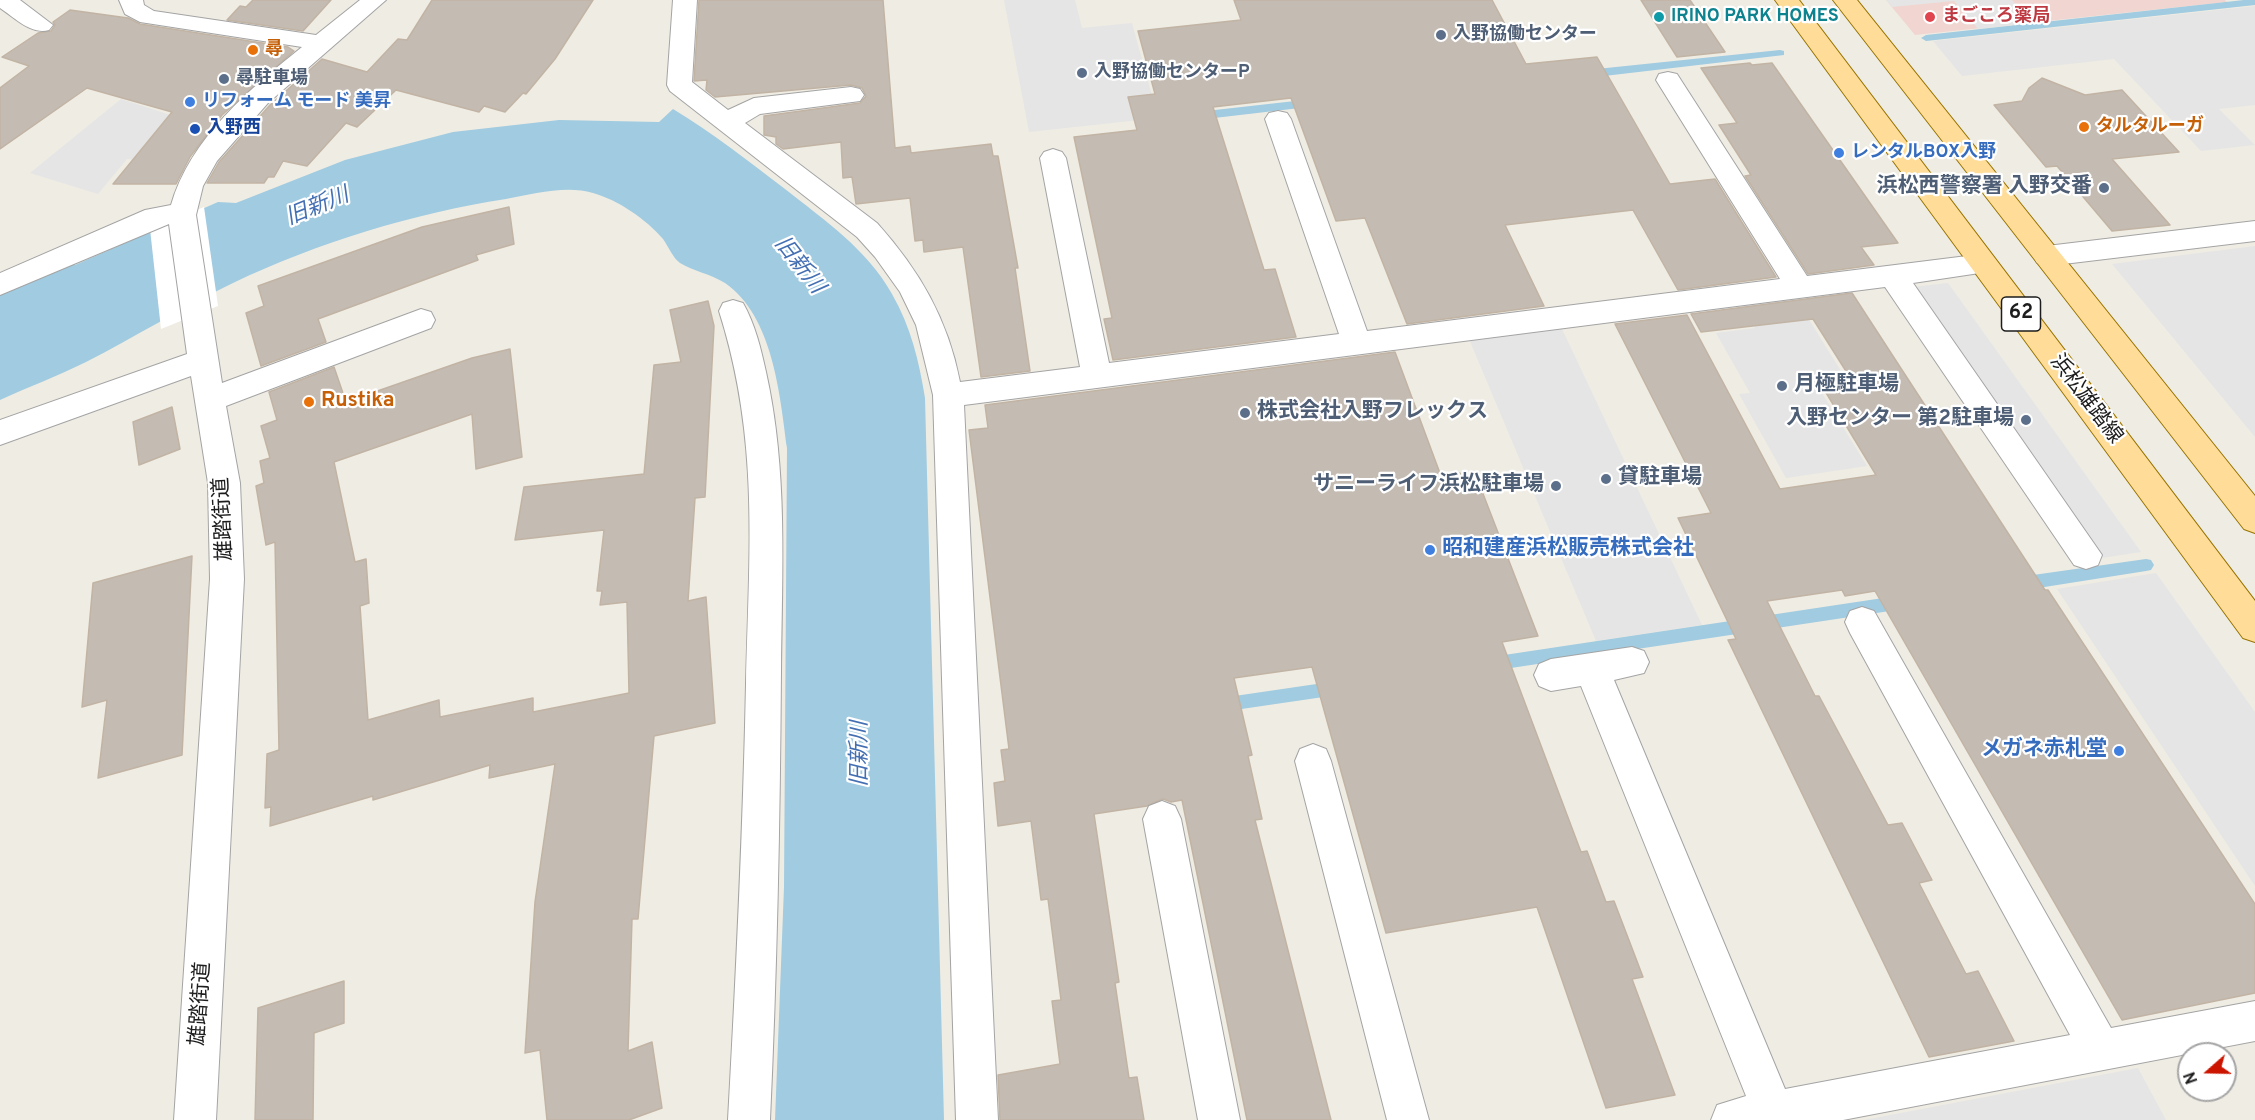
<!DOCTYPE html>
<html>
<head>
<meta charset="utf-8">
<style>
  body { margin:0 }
  #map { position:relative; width:2255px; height:1120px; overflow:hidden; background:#efece3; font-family:Overpass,sans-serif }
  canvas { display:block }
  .north { position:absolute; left:2177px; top:1042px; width:60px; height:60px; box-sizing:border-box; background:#fff; border:2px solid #a5a5a5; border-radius:50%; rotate:250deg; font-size:16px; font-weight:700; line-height:24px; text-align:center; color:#1d1d1d }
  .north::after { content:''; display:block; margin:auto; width:21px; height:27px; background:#cb1500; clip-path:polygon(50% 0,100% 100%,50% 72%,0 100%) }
</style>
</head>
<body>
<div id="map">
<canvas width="2255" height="1120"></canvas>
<div class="north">N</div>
</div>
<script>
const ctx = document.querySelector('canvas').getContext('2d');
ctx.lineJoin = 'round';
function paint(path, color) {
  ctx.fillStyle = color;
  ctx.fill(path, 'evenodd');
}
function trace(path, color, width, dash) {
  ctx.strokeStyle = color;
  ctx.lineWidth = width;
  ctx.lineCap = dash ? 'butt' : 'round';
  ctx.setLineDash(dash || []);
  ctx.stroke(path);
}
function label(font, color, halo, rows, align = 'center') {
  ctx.font = font + ' Overpass,"Noto Sans JP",sans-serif';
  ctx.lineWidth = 4.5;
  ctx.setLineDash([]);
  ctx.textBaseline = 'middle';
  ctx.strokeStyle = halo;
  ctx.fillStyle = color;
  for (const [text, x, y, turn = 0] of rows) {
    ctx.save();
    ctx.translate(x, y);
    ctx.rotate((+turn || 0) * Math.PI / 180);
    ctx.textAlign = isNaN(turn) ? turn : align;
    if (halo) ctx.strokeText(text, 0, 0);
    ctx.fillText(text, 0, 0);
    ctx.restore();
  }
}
const commercial = new Path2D(`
  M 1886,0 L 2225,0 L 2227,2 L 1915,35 Z`);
const parking = new Path2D(`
  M 1004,0 L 1075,0 L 1082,28 L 1132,23 L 1158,118 L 1029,132 Z
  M 1886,0 L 2012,0 L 2033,23 L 1978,29 L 1954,1 L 1892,7 Z
  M 2255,6 L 2255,105 L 2219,109 L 2255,145 L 2201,151 L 2114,59 L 1962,76 L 1933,41 Z
  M 121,99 L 198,124 L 166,163 L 127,159 L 98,194 L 30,173 Z
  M 2255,246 L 2255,437 L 2112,264 Z
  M 1948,283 L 2141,552 L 2102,558 L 1913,287 Z
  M 1795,297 L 1844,376 L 1814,380 L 1867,466 L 1786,478 L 1739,394 L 1750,393 L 1716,333 L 1755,328 L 1741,304 Z
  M 1561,327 L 1702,625 L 1596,641 L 1469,339 Z
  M 2156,573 L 2255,712 L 2255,886 L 2057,589 Z
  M 2138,1068 L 2166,1120 L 1864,1120 Z`);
const water = new Path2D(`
  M 673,109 C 713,133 748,161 785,189 C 824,220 867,249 892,294 C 911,327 919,361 925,398 L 944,1120 L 775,1120 L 784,887 L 787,448 C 780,395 773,316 725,283 C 711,274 693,271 680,263 C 673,258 668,246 663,239 C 646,219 618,200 593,193 C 566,185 533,194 506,199 C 414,213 317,243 233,283 C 183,307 135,337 86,362 C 58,376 28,387 0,400 L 0,294 L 73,261 L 75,265 L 218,202 L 236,203 L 345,160 L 453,132 L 559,120 L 659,122 Z`);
const pier = new Path2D(`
  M 204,207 L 218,306 L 161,329 L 150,229 Z`);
const stream = new Path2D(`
  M 2244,0 L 2255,0 L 2255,5 L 1926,41 L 1921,38 L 1926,35 Z
  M 1780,50 L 1784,51 L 1784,55 L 1587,78 L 1581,74 L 1587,70 Z
  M 1313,99 L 1317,100 L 1317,106 L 1197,120 L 1191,116 L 1197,112 Z
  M 2146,559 L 2151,560 L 2154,565 L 2151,570 L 2146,571 L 2019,591 L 2014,589 L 2011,584 L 2014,579 L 2019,577 Z
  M 1903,595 L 1908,597 L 1911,602 L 1908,607 L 1903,609 L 1491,671 L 1485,669 L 1483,664 L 1485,659 L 1491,657 Z
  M 1337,681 L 1343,683 L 1345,688 L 1343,693 L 1337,695 L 1221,712 L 1215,710 L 1213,705 L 1215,700 L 1221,698 Z`);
const building = new Path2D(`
  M 253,0 L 331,0 L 303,31 L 227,20 L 240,6 L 246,7 Z
  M 432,0 L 593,0 L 555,59 L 526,94 L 523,93 L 505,112 L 484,106 L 479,112 L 396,90 L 357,127 L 346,123 L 307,166 L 283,161 L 274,177 L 268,177 L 264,183 L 207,183 L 219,162 L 270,105 L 322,59 L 367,72 L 398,39 L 407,40 Z
  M 699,0 L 883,0 L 895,148 L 910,146 L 911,153 L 991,144 L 993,156 L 998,156 L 1018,268 L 1015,268 L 1030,371 L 981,377 L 963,247 L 924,252 L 923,240 L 915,241 L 910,198 L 856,204 L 852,177 L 843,178 L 841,142 L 783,149 L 776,144 L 776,137 L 764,135 L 764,116 L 860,103 L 866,96 L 862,88 L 851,85 L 715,97 L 706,90 L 707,80 L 694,81 Z
  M 1234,0 L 1492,0 L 1526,64 L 1597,57 L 1670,184 L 1715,179 L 1776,277 L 1678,290 L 1633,210 L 1505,225 L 1544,306 L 1407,324 L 1365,218 L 1336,221 L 1291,98 L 1213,107 L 1264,270 L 1275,269 L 1296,337 L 1113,360 L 1104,319 L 1112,318 L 1074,137 L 1137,130 L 1128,97 L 1155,94 L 1138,31 L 1241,20 Z
  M 1641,0 L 1690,0 L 1725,52 L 1677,57 Z
  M 70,10 L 128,18 L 140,24 L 288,47 L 294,51 L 222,115 L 190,157 L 176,184 L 113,184 L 172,112 L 87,88 L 0,149 L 0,88 L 29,66 L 2,57 L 38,33 L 51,31 L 55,25 L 53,22 Z
  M 1750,63 L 1752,65 L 1772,63 L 1898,243 L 1861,247 L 1874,265 L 1808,274 L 1745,176 L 1751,175 L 1719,125 L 1737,123 L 1701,68 Z
  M 2042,78 L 2085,95 L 2122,90 L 2179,152 L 2112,159 L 2170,225 L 2112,231 L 2057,166 L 2046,167 L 1994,105 L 2022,101 L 2029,88 Z
  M 509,207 L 514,244 L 476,255 L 478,260 L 318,319 L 326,342 L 261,366 L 246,313 L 264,306 L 258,286 L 422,227 Z
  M 1852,293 L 2045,590 L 2048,590 L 2255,904 L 2255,993 L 2122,1020 L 1875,591 L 1845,596 L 1842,590 L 1767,601 L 1815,696 L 1819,696 L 1888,825 L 1902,823 L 1932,880 L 1919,883 L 1966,974 L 1978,971 L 2014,1041 L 1929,1057 L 1728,640 L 1736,639 L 1678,518 L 1711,513 L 1615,324 L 1687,315 L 1780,489 L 1876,475 L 1825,391 L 1856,387 L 1813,319 L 1701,332 L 1691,314 Z
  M 708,301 L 714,326 L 705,497 L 695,498 L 688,601 L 706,597 L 715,723 L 654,736 L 638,919 L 632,919 L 628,1051 L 652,1042 L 662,1108 L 629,1120 L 547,1120 L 540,1050 L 525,1053 L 535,902 L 555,764 L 489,778 L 490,765 L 373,800 L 373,796 L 270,826 L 271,807 L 265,808 L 267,754 L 279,750 L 275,542 L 266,545 L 256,486 L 264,483 L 260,461 L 270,458 L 261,426 L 277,420 L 269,392 L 334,367 L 346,402 L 472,358 L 510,349 L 522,457 L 476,469 L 472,414 L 334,462 L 355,562 L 366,559 L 369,603 L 360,606 L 368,720 L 439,700 L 440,717 L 533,698 L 533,712 L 629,693 L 627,602 L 600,605 L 602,591 L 597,591 L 604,530 L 515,540 L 524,487 L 644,474 L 654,365 L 681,362 L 670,310 Z
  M 1395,352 L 1441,476 L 1460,473 L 1466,488 L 1480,486 L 1538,636 L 1502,642 L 1581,852 L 1587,851 L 1606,902 L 1614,901 L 1643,977 L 1632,979 L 1675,1095 L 1606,1108 L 1537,907 L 1386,933 L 1312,667 L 1234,678 L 1252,755 L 1248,756 L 1262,819 L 1255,820 L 1331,1120 L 1247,1120 L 1182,800 L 1171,802 L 1163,799 L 1147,806 L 1094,814 L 1119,982 L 1115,983 L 1129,1078 L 1137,1077 L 1144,1120 L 1000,1120 L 998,1075 L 1060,1064 L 1052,1001 L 1061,1000 L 1048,899 L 1041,900 L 1031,821 L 998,826 L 994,783 L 1005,781 L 1001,750 L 1009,749 L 969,430 L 988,428 L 985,405 Z
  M 172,407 L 180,449 L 139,465 L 133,422 Z
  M 192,556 L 182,755 L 98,778 L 107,700 L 82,707 L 93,583 Z
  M 344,981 L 344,1023 L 314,1033 L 313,1120 L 255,1120 L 258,1008 Z`);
const minor = new Path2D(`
  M 0,0 L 20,0 L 53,25 L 49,30 C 31,35 15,18 0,8 Z
  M 119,0 L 143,0 L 144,5 L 154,11 L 316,35 L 360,0 L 386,0 L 268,103 L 217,161 L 203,186 L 196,215 L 222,383 L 421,309 L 431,312 L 435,320 L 431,328 L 226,406 L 240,483 L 244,579 L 216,1120 L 174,1120 L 210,579 L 208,483 L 191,376 L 0,445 L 0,420 L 187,354 L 169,224 L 0,295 L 0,273 L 145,210 L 171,205 C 190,138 250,89 302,47 L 140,22 L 125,14 Z
  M 673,0 L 697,0 L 692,82 L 728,110 L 754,98 L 851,87 L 860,89 L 864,95 L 860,101 L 760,114 L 745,123 L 877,223 C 919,270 948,319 960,382 L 1080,367 L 1040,158 L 1044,152 L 1053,149 L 1062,152 L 1066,158 L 1109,363 L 1339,334 L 1265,119 L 1269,113 L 1278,111 L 1287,113 L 1291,119 L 1367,331 L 1780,279 L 1656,80 L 1659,74 L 1668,72 L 1677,74 L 1807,276 L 1983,254 L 1993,257 L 1997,264 L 1993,271 L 1913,283 L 2102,555 L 2098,565 L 2086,569 L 2074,565 L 1885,287 L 964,405 L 998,1120 L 956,1120 L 933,395 L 916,325 L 900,292 L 875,257 L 857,237 L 670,91 L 667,85 Z
  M 2255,221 L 2255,241 L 2047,266 L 2037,263 L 2033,256 L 2037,249 L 2047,246 Z
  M 733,300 L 743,303 C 755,324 761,349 766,372 C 788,470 782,571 781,671 C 780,821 777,970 770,1120 L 728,1120 C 736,975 743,830 746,684 C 749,552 760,440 719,311 L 723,303 Z
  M 1862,607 L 1874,611 L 2111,1028 L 2255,1001 L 2255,1041 L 1843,1120 L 1711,1120 L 1717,1105 L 1746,1096 L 1581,686 L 1551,691 L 1539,686 L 1534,675 L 1539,664 L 1551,659 L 1632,647 L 1644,651 L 1649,662 L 1644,673 L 1614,680 L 1785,1089 L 2070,1035 L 1850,633 L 1845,622 L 1850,611 Z
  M 1313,744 L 1326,749 L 1331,761 L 1429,1120 L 1387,1120 L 1295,761 L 1300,749 Z
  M 1162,801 L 1175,806 L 1181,819 L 1240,1120 L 1198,1120 L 1143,819 L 1149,806 Z`);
const major = new Path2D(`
  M 1775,0 L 1799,0 L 2255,601 L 2255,642 L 2243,638 Z
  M 1833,0 L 1857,0 L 2255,496 L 2255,533 L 2244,529 Z`);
const markers = [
  [1659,17,6,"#0f9aa8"],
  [1930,17,6,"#e0444e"],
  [1441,35,6,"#5c6f8a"],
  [253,50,6,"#e8710a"],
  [1082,73,6,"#5c6f8a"],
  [224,79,6,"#5c6f8a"],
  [190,102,6,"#3f7fe0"],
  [2084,127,6,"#e8710a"],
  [195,129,6,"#1a4fb4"],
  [1839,153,6,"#3f7fe0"],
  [2104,188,6,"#5c6f8a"],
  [1782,386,6,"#5c6f8a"],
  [309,402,6,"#e8710a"],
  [1245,413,6,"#5c6f8a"],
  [2026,420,6,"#5c6f8a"],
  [1606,479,6,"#5c6f8a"],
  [1556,486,6,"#5c6f8a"],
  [1430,550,6,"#3f7fe0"],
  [2119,751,6,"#3f7fe0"]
];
const farCulturenames = [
  ["IRINO PARK HOMES",1671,17]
];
const farHealthnames = [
  ["まごころ薬局",1942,17]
];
const farServicenames = [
  ["入野協働センター",1453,35],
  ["入野協働センターP",1094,73],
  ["尋駐車場",236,79]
];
const farFoodnames = [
  ["尋",265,50],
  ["タルタルーガ",2096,127]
];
const farShopnames = [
  ["リフォーム モード 美昇",202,102],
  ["レンタルBOX入野",1851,153]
];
const farTransitnames = [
  ["入野西",207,129]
];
const shields = [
  [2021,314,39]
];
const shieldNames = [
  ["62",2021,314]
];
const serviceNames = [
  ["浜松西警察署 入野交番",2092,188],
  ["月極駐車場",1794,386,"left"],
  ["株式会社入野フレックス",1257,413,"left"],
  ["入野センター 第2駐車場",2014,420],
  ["貸駐車場",1618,479,"left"],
  ["サニーライフ浜松駐車場",1544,486]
];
const streetNames = [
  ["浜松雄踏線",2085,400,53],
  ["雄踏街道",225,519,-93],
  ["雄踏街道",202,1004,-86]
];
const foodNames = [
  ["Rustika",321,402]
];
const shopNames = [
  ["昭和建産浜松販売株式会社",1442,550],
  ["メガネ赤札堂",2107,751,"right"]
];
const waterNames = [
  ["旧新川",318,208,-22],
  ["旧新川",798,266,52],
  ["旧新川",862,754,-90]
];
paint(commercial, '#f1d5d0');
paint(parking, '#e5e5e5');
paint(water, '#a0cbe0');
paint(pier, '#fff');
paint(stream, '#a0cbe0');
paint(building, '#c4bbb2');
trace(building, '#c2b4a4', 1.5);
trace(minor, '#a4a4a4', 2);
trace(major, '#977400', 2);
paint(minor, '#fff');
paint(major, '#ffdd98');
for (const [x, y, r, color] of markers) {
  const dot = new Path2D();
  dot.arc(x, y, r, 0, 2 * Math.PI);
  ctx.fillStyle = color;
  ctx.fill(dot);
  trace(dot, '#fff', 2);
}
label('bold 18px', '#0d838f', '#fff', farCulturenames, 'left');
label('bold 18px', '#be3a42', '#fff', farHealthnames, 'left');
label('bold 18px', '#4e5e75', '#fff', farServicenames, 'left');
label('bold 18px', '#c56008', '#fff', farFoodnames, 'left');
label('bold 18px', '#366cbe', '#fff', farShopnames, 'left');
label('bold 18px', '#164399', '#fff', farTransitnames, 'left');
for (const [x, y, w] of shields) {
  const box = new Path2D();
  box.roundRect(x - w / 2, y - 17, w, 34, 4.5);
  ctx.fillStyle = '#fff';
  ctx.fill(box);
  trace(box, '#1d1d1d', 1.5);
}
label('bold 20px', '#1d1d1d', null, shieldNames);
label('bold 21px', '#4e5e75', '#fff', serviceNames, 'right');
label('21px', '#1d1d1d', '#fff', streetNames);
label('bold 21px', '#c56008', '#fff', foodNames, 'left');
label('bold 21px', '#366cbe', '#fff', shopNames, 'left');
label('italic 22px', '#4470b3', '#fff', waterNames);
</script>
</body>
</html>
